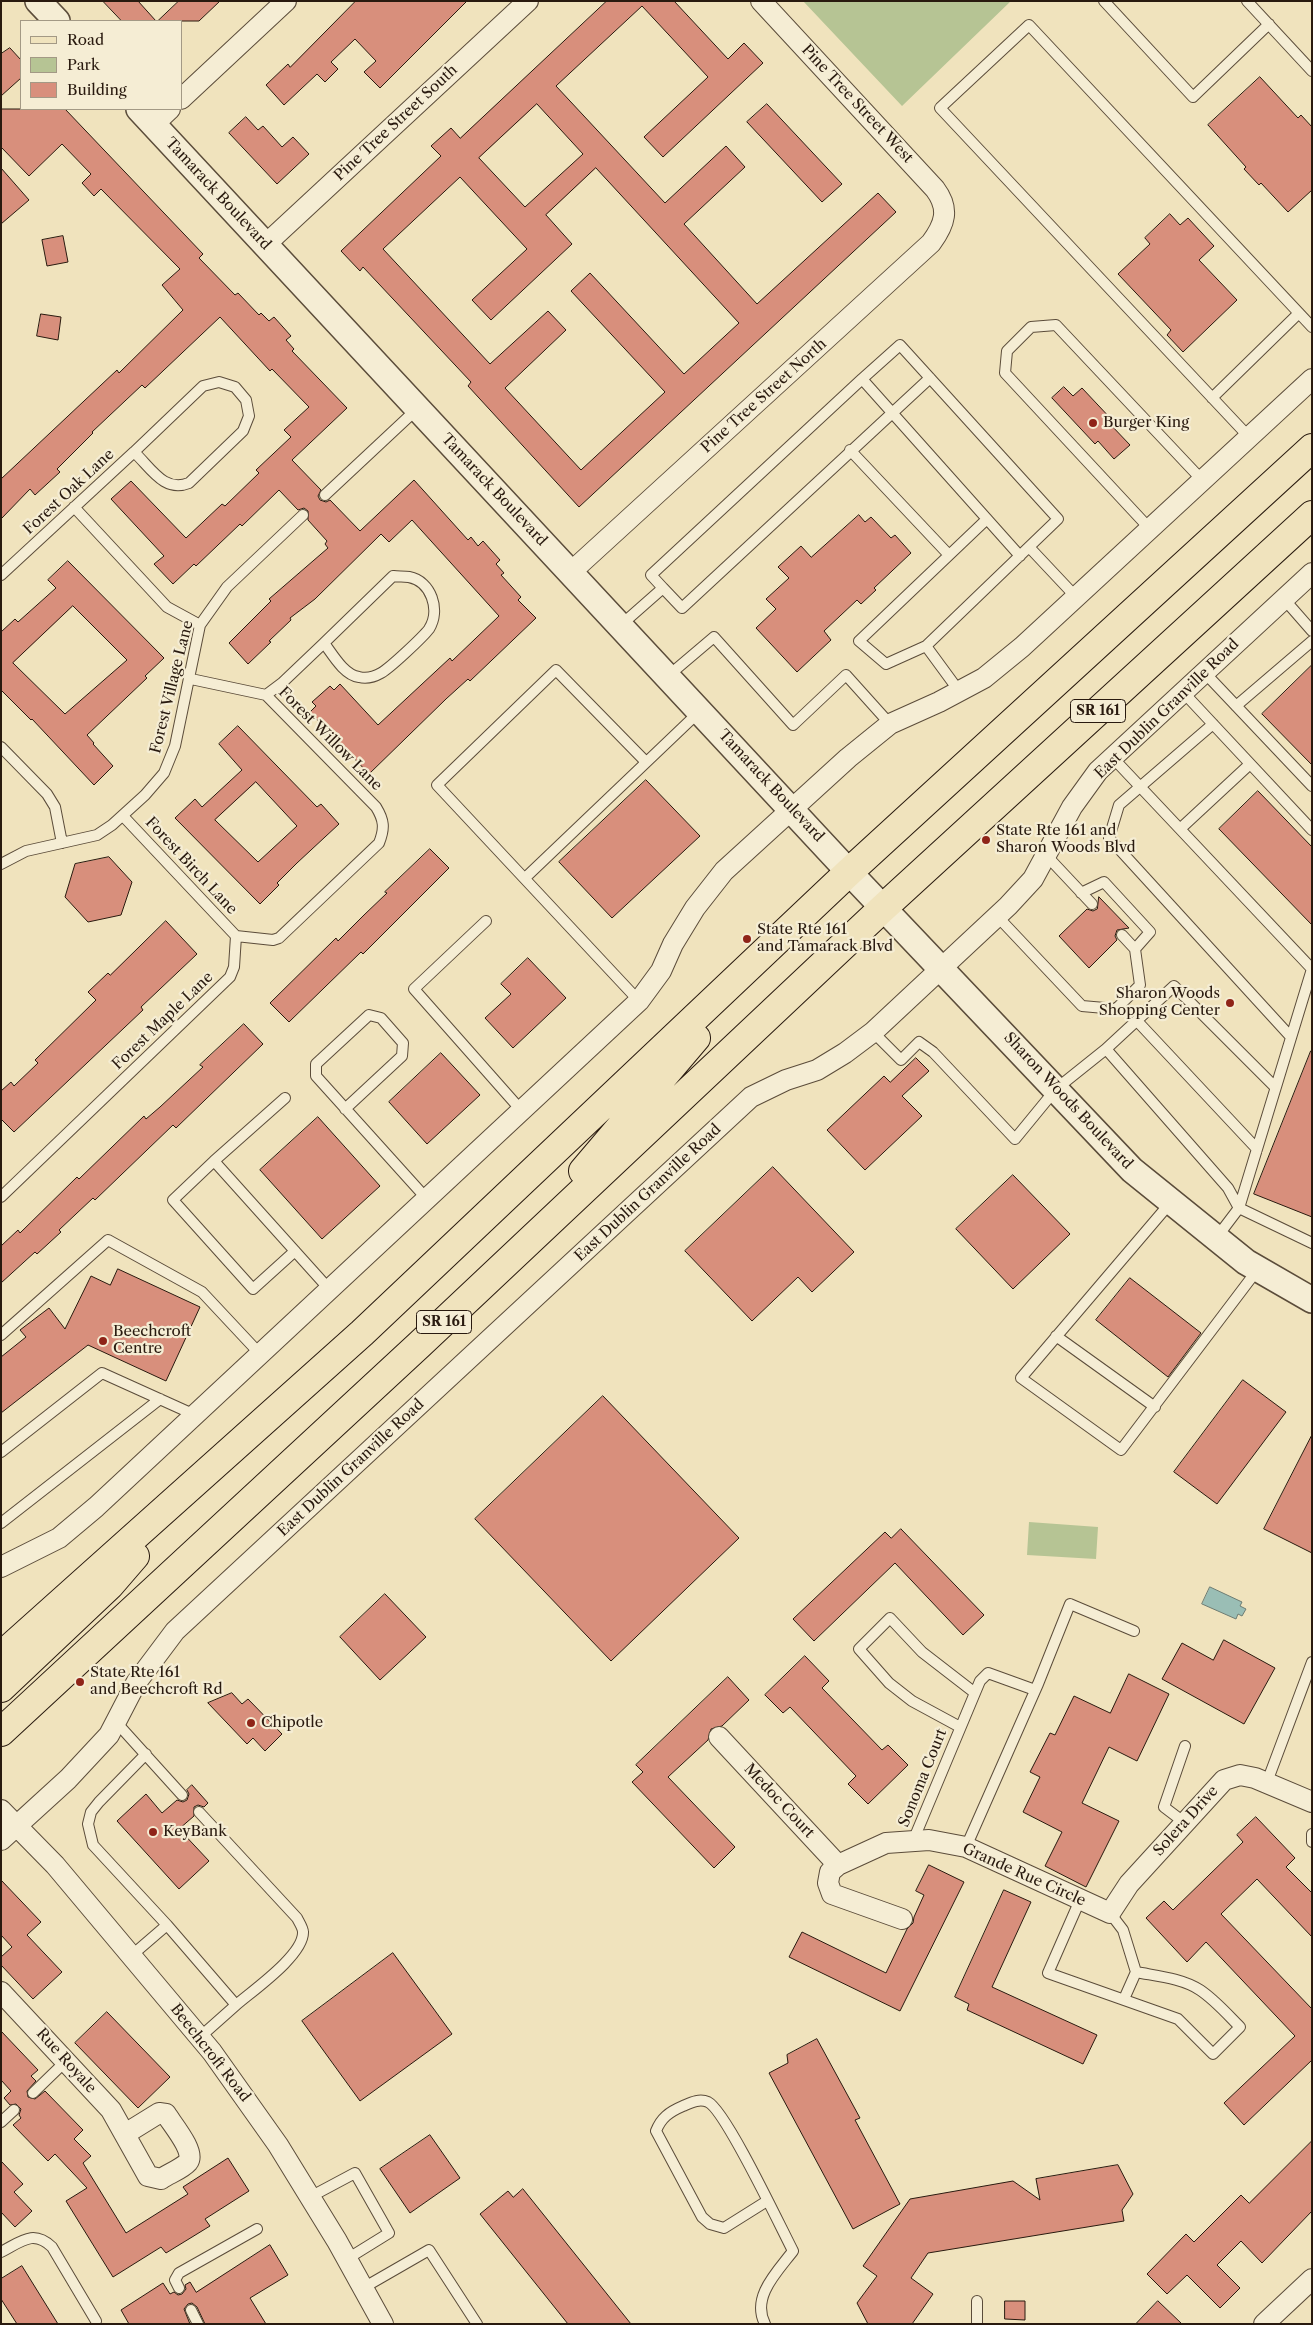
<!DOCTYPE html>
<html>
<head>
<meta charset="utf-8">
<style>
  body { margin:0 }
  #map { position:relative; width:1313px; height:2325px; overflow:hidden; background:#f0e3bd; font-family:"Libre Caslon Text",serif }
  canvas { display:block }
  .frame { position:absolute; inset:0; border:2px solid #291a0f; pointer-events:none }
  .legend { position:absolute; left:20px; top:20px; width:162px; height:90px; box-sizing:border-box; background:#f5edd4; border:1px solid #a39985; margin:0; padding:6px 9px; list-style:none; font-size:15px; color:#291a0f }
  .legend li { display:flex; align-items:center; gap:10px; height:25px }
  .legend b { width:25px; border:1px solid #a39985 }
</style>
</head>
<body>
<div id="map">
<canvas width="1313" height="2325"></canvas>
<div class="frame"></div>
<ul class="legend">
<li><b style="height:6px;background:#f0e3bd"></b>Road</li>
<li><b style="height:14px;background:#b6c494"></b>Park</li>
<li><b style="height:14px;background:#d88f7c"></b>Building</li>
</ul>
</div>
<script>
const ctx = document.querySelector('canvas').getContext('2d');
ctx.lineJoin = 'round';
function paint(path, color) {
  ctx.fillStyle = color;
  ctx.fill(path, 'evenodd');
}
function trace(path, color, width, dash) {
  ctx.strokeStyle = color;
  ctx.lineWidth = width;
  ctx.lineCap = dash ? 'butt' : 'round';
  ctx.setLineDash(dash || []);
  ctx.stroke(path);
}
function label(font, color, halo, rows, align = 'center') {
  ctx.font = font + ' "Libre Caslon Text",serif';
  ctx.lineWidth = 4.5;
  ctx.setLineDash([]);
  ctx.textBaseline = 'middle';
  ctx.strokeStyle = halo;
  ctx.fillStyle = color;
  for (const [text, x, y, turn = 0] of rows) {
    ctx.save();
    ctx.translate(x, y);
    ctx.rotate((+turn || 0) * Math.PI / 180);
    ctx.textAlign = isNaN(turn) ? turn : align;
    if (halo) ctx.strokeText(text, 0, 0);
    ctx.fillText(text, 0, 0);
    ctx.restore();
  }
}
const green = new Path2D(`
  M 803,1 L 1011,1 L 902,106 Z
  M 1029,1522 L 1098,1527 L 1096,1559 L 1027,1555 Z`);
const water = new Path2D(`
  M 1210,1587 L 1242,1602 L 1240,1606 L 1246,1609 L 1242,1616 L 1238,1614 L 1236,1619 L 1202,1604 Z`);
const building = new Path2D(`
  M 103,1 L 138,1 L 156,21 L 122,21 Z
  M 179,1 L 220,1 L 199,21 L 158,21 Z
  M 356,1 L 467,1 L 380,88 L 364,72 L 376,61 L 355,39 L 331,62 L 338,69 L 325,82 L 317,74 L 284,105 L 266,85 L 288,64 L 290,67 Z
  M 607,1 L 674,1 L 728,59 L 744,43 L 763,63 L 663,157 L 644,137 L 708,77 L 642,6 L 556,86 L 665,203 L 726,146 L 745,167 L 684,224 L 757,304 L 878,193 L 896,212 L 579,507 L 468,386 L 471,382 L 363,267 L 360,271 L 341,251 L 441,156 L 431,146 L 451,128 L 460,138 ZM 537,104 L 583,154 L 525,207 L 479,158 ZM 596,168 L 739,323 L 684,374 L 590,273 L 571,291 L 665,392 L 581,470 L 505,388 L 566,330 L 548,311 L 490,364 L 383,249 L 460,177 L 527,249 L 472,300 L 491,320 L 572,244 L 546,215 Z
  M 10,48 L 21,60 L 21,78 L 1,96 L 1,54 Z
  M 1260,77 L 1298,118 L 1301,115 L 1312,127 L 1312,190 L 1288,212 L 1261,183 L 1259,185 L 1244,169 L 1246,167 L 1208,125 Z
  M 767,104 L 842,184 L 822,202 L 747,122 Z
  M 1,109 L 65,109 L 203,254 L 199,258 L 235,295 L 238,293 L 259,315 L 261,313 L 269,321 L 274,317 L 291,336 L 286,340 L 294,349 L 292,351 L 347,408 L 292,460 L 321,490 L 318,496 L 320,500 L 326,502 L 330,500 L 360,531 L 414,480 L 468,540 L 471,537 L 478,546 L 483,541 L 500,560 L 496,564 L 504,573 L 501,575 L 521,597 L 518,600 L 536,618 L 470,681 L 468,679 L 446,699 L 369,774 L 310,712 L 316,706 L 312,702 L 330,686 L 334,690 L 340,684 L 378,725 L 450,658 L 452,661 L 499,616 L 412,520 L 389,542 L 381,534 L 315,599 L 290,618 L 291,620 L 269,641 L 271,642 L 248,664 L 229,643 L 271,601 L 269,599 L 328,548 L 325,544 L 327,541 L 308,520 L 308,511 L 304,508 L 298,510 L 279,490 L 242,526 L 240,524 L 196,566 L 194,564 L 173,584 L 154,564 L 164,556 L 111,499 L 131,481 L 186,538 L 222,504 L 225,506 L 259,473 L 256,470 L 291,437 L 284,430 L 309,407 L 272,369 L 270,371 L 220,317 L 145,388 L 142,385 L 92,432 L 93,433 L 57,469 L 60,472 L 35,495 L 30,489 L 1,519 L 1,479 L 117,370 L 119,373 L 183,310 L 162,285 L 180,269 L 101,189 L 94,196 L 82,183 L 91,174 L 62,144 L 29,176 L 1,147 Z
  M 246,117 L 258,130 L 263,126 L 282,147 L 293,137 L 309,154 L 277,184 L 229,133 Z
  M 1,168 L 29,200 L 1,224 Z
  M 1170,214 L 1180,225 L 1188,218 L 1214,246 L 1199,260 L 1237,300 L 1183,352 L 1167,335 L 1171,330 L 1118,274 L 1150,244 L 1145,238 Z
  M 63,236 L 68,262 L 47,266 L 42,240 Z
  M 41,314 L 61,317 L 58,340 L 37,336 Z
  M 1064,387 L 1073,396 L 1082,388 L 1113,421 L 1110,424 L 1130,445 L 1114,459 L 1098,441 L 1095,444 L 1052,398 Z
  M 859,515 L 865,522 L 871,517 L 891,538 L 895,535 L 911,553 L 874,588 L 876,590 L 861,604 L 857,600 L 824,631 L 831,640 L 797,672 L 756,628 L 776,609 L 766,599 L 789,578 L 778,567 L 801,546 L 811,557 Z
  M 68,561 L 164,658 L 145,676 L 147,678 L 87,735 L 94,743 L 93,744 L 113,766 L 94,785 L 32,719 L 31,720 L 1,690 L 1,632 L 15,619 L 18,622 L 56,588 L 48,580 ZM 73,606 L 127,660 L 65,714 L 13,663 Z
  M 1312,665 L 1312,765 L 1262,714 Z
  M 238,726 L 317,807 L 321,804 L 339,824 L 297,863 L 277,883 L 279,885 L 260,904 L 175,818 L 195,799 L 202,807 L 242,770 L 219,744 ZM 256,782 L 297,826 L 258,862 L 215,820 Z
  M 646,780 L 700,836 L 612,918 L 559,862 Z
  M 1258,791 L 1312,847 L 1312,925 L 1219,829 Z
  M 430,849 L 449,868 L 363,954 L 361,952 L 289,1022 L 270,1003 L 336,938 L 338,941 L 364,915 L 387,893 L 385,892 Z
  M 109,857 L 132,882 L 121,915 L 88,922 L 65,897 L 75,864 Z
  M 1099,897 L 1129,928 L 1117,930 L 1115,936 L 1117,940 L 1089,968 L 1059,936 L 1087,909 L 1093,911 L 1097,909 Z
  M 166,921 L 197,954 L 141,1007 L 143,1010 L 14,1132 L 1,1119 L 1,1091 L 11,1082 L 14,1086 L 38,1063 L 35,1060 L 96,1000 L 88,992 L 108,973 L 110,975 Z
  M 528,958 L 566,998 L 513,1048 L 485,1018 L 511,994 L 501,984 Z
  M 244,1024 L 263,1044 L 176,1128 L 173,1125 L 95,1200 L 93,1198 L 59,1230 L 61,1232 L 37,1254 L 35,1252 L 1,1283 L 1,1246 L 18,1230 L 20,1233 L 77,1177 L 79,1179 L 144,1116 L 146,1119 L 160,1107 L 203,1067 L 200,1065 Z
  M 1311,1051 L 1312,1051 L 1312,1217 L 1254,1194 Z
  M 441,1053 L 480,1095 L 427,1144 L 389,1102 Z
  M 916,1058 L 929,1071 L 902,1096 L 922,1116 L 865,1170 L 827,1130 L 884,1076 L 890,1082 Z
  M 318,1117 L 380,1186 L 322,1239 L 260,1170 Z
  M 773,1167 L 854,1252 L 812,1292 L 798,1277 L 752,1321 L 685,1251 Z
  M 1013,1175 L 1070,1234 L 1013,1289 L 956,1229 Z
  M 118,1269 L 200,1307 L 166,1381 L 88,1345 L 1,1413 L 1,1357 L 26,1337 L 20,1330 L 49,1308 L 65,1329 L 91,1276 L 110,1285 Z
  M 1130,1278 L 1201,1333 L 1168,1377 L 1096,1320 Z
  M 1243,1380 L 1286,1412 L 1217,1504 L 1174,1472 Z
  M 603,1396 L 739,1538 L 611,1661 L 475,1519 Z
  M 1312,1435 L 1312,1553 L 1264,1529 Z
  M 901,1529 L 984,1615 L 963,1635 L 895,1563 L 814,1641 L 793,1619 L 885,1532 L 891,1538 Z
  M 385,1594 L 426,1637 L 380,1680 L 340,1637 Z
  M 1224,1640 L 1275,1668 L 1244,1724 L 1162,1679 L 1182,1643 L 1213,1660 Z
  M 805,1656 L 829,1681 L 822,1688 L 882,1750 L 888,1745 L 908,1765 L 868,1804 L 848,1784 L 856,1776 L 790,1707 L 783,1713 L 765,1695 Z
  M 1129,1674 L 1169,1694 L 1137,1761 L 1109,1747 L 1082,1803 L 1119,1821 L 1086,1887 L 1045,1866 L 1062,1832 L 1023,1812 L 1040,1777 L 1030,1772 L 1050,1733 L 1055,1735 L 1074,1696 L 1110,1713 Z
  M 728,1677 L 749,1700 L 722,1726 L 711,1729 L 708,1740 L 668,1777 L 735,1847 L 714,1868 L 632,1782 L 643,1772 L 636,1765 Z
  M 232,1693 L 242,1704 L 248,1699 L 282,1734 L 265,1751 L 253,1738 L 247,1744 L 208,1703 Z
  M 192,1785 L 208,1803 L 204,1807 L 198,1805 L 194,1807 L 194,1816 L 179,1829 L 209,1861 L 179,1889 L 117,1821 L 146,1794 L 162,1813 L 177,1800 L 183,1802 L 187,1800 L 189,1794 L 187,1790 Z
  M 1256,1817 L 1295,1858 L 1286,1867 L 1312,1893 L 1312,1937 L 1257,1879 L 1221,1914 L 1312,2009 L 1312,2060 L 1244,2125 L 1224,2103 L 1295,2036 L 1206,1942 L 1187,1962 L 1146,1918 L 1164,1901 L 1173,1910 L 1243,1842 L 1237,1835 Z
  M 929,1865 L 964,1882 L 900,2011 L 789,1957 L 802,1932 L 886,1973 L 907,1929 L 913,1923 L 914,1917 L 924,1895 L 916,1891 Z
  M 1,1880 L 41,1922 L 27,1935 L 62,1972 L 33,1999 L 1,1965 L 1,1957 L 12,1947 L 1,1935 Z
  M 1004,1890 L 1031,1902 L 992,1987 L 1097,2035 L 1083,2064 L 967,2010 L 969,2004 L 955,1997 Z
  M 393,1953 L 452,2034 L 360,2101 L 302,2021 Z
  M 107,2012 L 170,2077 L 138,2108 L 75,2043 Z
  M 1,2031 L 38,2070 L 31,2076 L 36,2081 L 27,2091 L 28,2097 L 35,2099 L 45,2091 L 83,2130 L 74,2139 L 91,2156 L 83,2163 L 126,2233 L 188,2194 L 183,2187 L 228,2158 L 249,2191 L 205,2219 L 210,2226 L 166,2253 L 161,2247 L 113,2277 L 66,2201 L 87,2188 L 55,2154 L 48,2161 L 13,2125 L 21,2118 L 19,2115 L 21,2109 L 16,2104 L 10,2105 L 4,2098 L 11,2091 L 1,2080 Z
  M 817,2039 L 860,2118 L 855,2120 L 900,2204 L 853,2229 L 769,2073 L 788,2063 L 787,2055 Z
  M 430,2135 L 460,2178 L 410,2213 L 380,2169 Z
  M 1312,2141 L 1312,2211 L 1262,2263 L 1241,2241 L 1217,2265 L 1240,2288 L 1220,2308 L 1187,2275 L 1167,2294 L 1147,2274 L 1186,2234 L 1194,2242 L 1241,2195 L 1249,2203 Z
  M 1,2161 L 23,2184 L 14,2192 L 32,2211 L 15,2227 L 1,2212 Z
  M 1118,2165 L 1133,2194 L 1122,2210 L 1124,2221 L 928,2253 L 911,2278 L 933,2294 L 912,2324 L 868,2324 L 857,2303 L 877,2276 L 863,2266 L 910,2199 L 1013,2181 L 1040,2200 L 1036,2179 Z
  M 523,2189 L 631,2324 L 568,2324 L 480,2214 L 508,2191 L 513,2197 Z
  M 270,2245 L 288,2275 L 250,2298 L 266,2324 L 205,2324 L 197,2307 L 192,2303 L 188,2304 L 184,2309 L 190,2324 L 129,2324 L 121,2310 L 163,2283 L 170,2294 L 174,2292 L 178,2295 L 182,2294 L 186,2289 L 185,2285 L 190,2282 L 196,2292 Z
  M 22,2266 L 58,2324 L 17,2324 L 1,2299 L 1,2279 Z
  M 1005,2301 L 1025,2301 L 1025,2320 L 1005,2319 Z
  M 1158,2301 L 1182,2324 L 1136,2324 Z`);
const service = new Path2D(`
  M 1104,1 L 1193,97 L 1269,24
  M 1247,1 L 1312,71
  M 862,379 L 900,345 L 1058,519 L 926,646 L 886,664 L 859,641 L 987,519
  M 219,382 L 235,387 L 246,400 L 249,416 L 243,431 L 189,483 C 164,493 151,468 134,452 L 203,386 Z
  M 1212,398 L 1299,313
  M 1249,437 L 940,108 L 1029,25 L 1312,327
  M 850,450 L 949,555
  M 325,495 L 417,409
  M 74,507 L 167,607 L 200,625
  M 1150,529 L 1005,373 L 1007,351 L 1031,327 L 1056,325 L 1202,480
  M 1029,547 L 1076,597
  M 1,575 L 134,452
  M 393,576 C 398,577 404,576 409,577 C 431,581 441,610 429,629 C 423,637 390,668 381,673 C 374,677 367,679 359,677 C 344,675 333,655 324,643 Z
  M 663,588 L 682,608 L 930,378
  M 1284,599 L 1312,631
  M 621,625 L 663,588 L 651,575 L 862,379 L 1020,556
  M 926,646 L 959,691
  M 1204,672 L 1312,786
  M 668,676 L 714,637 L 793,725 L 846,675 L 890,724
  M 191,679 L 266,695 L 376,807 C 384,820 385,828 379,843 L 279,938 L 273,940 L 236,936
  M 1183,692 L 1312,830
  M 266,695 L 282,683 L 324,643
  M 1236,706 L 1312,641
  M 1213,724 L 1119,805 L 1109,838 L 1290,1036
  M 1,747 L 47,794 L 55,807 L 62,843
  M 1113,758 L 1312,969 L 1239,1208 L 1217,1237
  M 123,816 L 236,936
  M 1180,829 L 1250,764
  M 1045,854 L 1092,904
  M 1,864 L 26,851 L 97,835 L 112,825 L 145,795 L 164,773 L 175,746 L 200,625 L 227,587 L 303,515
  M 525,878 L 700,711
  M 1081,893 L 1104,882 L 1150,932 L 1135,949
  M 997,916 L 1082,1006 L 1116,1009 L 1140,985 L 1135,949 L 1122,935
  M 486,921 L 414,989 L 521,1110
  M 639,1001 L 437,785 L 556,670 L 646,762
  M 1138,1022 L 1257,1149
  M 873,1032 L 901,1060 L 919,1042 L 933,1052 L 1015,1139 L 1056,1089 L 1106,1049 L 1228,1188 L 1239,1208 L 1312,1243
  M 1106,1049 L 1174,986 L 1275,1087
  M 285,1098 L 214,1161 L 329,1289
  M 345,1109 L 402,1056 L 403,1043 L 381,1018 L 369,1015 L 316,1064 L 316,1076 L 426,1198
  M 214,1161 L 173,1200 L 253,1289 L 295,1251
  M 1,1197 L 230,977 L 234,967 L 236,936
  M 1171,1202 L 1021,1378 L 1121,1450 L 1258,1269
  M 1,1335 L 108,1240 L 202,1292 L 260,1354
  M 1056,1336 L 1155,1407
  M 1,1452 L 102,1373 L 195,1415
  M 1,1523 L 160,1399
  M 116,1722 L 182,1795
  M 960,1727 L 912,1701 L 889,1683 L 859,1649 L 890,1618 L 922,1652 L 975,1693
  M 146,1754 L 99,1802 L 91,1812 L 88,1824 L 93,1845 L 167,1925
  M 1267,1782 L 1312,1662
  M 1185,1823 L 1164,1807 L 1185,1746
  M 1312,1834 L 1312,1842
  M 913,1841 L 980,1681 L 988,1673 L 1035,1690
  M 966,1847 L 1038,1684 L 1070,1604 L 1134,1631
  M 1080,1900 L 1048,1973 L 1178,2019 L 1213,2054 L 1240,2027 C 1227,2014 1215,2000 1200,1990 C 1182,1978 1156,1976 1136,1972 L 1123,1930 L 1110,1913
  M 131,1956 L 167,1925 L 236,2005 C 252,1991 304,1955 303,1932 C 303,1928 299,1922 297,1918 L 199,1812
  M 1124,1999 L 1136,1972
  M 200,2037 L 236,2005
  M 33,2093 L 66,2061
  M 1,2122 L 14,2110
  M 310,2197 L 355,2173 L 389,2233 L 347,2259
  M 1,2252 C 21,2242 33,2229 52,2247 L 96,2321
  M 179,2288 L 175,2280 L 179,2273 L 257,2229
  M 363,2288 L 429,2250 L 477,2324
  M 191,2310 L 198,2324
  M 765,2324 C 751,2297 777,2272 793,2251 C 780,2226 726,2111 708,2102 C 699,2098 690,2103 683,2106 C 669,2112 661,2118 656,2131 L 702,2217 L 710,2224 L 724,2228 L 767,2201
  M 977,2324 L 977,2301`);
const minor = new Path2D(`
  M 181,99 L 286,1
  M 153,125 L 170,109
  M 265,245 L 528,1
  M 571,572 L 931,243 C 945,224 950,209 935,189 L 761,1
  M 1,1567 L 59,1538 L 96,1507 L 639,1001 L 661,971 L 673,944 L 695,908 L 724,871 L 848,758 L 890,724 L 939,702 L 984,678 L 1022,647 L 1312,379
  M 719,1737 L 838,1865
  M 1,1810 L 55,1865 L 212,2052 L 278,2145 L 337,2241 L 383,2324
  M 1,1840 L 68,1779 L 109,1735 L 136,1683 L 175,1631 L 751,1097 L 786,1080 L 817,1070 L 845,1053 L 873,1032 L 1008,906 L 1033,879 L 1072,807 L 1098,771 L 1312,573
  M 902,1919 L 832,1894 L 828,1883 L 830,1872 L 838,1865 L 886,1843 L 929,1840 L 966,1847 L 1110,1913 L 1129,1884 L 1224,1780 L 1240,1775 L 1255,1778 L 1312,1802
  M 1,1992 L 111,2110 L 148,2176 L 161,2179 C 168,2174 182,2169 188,2162 C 196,2152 172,2124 166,2114 L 159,2113 L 125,2134
  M 1264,2324 L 1312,2279`);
const tertiary = new Path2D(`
  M 38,1 L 57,21
  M 139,109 L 849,872 L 1132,1170 L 1246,1262 L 1312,1300`);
const primary = new Path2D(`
  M 583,1171 L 696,1038
  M 1,1656 L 362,1333 L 849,872 L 1312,448
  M 1,1688 L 110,1585 L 135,1556
  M 1,1732 L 419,1345 L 883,908 L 1312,515`);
const markers = [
  [1093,423,5,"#8f2418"],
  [986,840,5,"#8f2418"],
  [747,939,5,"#8f2418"],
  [1230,1003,5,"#8f2418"],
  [103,1341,5,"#8f2418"],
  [80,1682,5,"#8f2418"],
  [251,1723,5,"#8f2418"],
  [153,1832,5,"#8f2418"]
];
const shields = [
  [1098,711,55],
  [444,1322,55]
];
const shieldNames = [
  ["SR 161",1098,711],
  ["SR 161",444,1322]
];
const streetNames = [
  ["Pine Tree Street West",857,104,47],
  ["Pine Tree Street South",396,123,-43],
  ["Tamarack Boulevard",218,194,47],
  ["Pine Tree Street North",764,396,-42],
  ["Tamarack Boulevard",494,490,47],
  ["Forest Oak Lane",69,492,-43],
  ["Forest Village Lane",172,687,-76],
  ["East Dublin Granville Road",1167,709,-44],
  ["Forest Willow Lane",330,739,45],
  ["Tamarack Boulevard",771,786,47],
  ["Forest Birch Lane",191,866,47],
  ["Forest Maple Lane",163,1021,-44],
  ["Sharon Woods Boulevard",1068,1101,47],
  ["East Dublin Granville Road",648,1193,-43],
  ["East Dublin Granville Road",351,1468,-43],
  ["Sonoma Court",923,1778,-68],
  ["Medoc Court",779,1801,47],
  ["Solera Drive",1186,1821,-48],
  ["Grande Rue Circle",1024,1875,24],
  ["Beechcroft Road",210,2053,52],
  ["Rue Royale",66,2061,48]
];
const poiNames = [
  ["Burger King",1103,423],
  ["State Rte 161 and",996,831],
  ["Sharon Woods Blvd",996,848],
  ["State Rte 161",757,930],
  ["and Tamarack Blvd",757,947],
  ["Sharon Woods",1220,994,"right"],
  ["Shopping Center",1220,1011,"right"],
  ["Beechcroft",113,1332],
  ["Centre",113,1349],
  ["State Rte 161",90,1673],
  ["and Beechcroft Rd",90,1690],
  ["Chipotle",261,1723],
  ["KeyBank",163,1832]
];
paint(green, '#b6c494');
paint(water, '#9abeb5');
trace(water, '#6d7c73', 1);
paint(building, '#d88f7c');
trace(building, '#291a0f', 1);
trace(service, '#5b4c3a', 12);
trace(minor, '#5b4c3a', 22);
trace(tertiary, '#5b4c3a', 28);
trace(primary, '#291a0f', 30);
trace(service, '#f5edd4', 10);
trace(minor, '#f5edd4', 20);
trace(tertiary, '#f5edd4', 25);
trace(primary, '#f0e3bd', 28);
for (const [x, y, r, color] of markers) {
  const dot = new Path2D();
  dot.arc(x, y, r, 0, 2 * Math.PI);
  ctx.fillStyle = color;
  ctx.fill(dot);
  trace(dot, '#f5edd4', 2);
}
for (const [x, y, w] of shields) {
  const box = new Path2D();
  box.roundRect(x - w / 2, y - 11.5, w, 23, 4);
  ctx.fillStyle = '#f5edd4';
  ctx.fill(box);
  trace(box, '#291a0f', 1);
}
label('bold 14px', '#291a0f', null, shieldNames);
label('15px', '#291a0f', '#f5edd4', streetNames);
label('15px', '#291a0f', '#f5edd4', poiNames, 'left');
</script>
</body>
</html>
